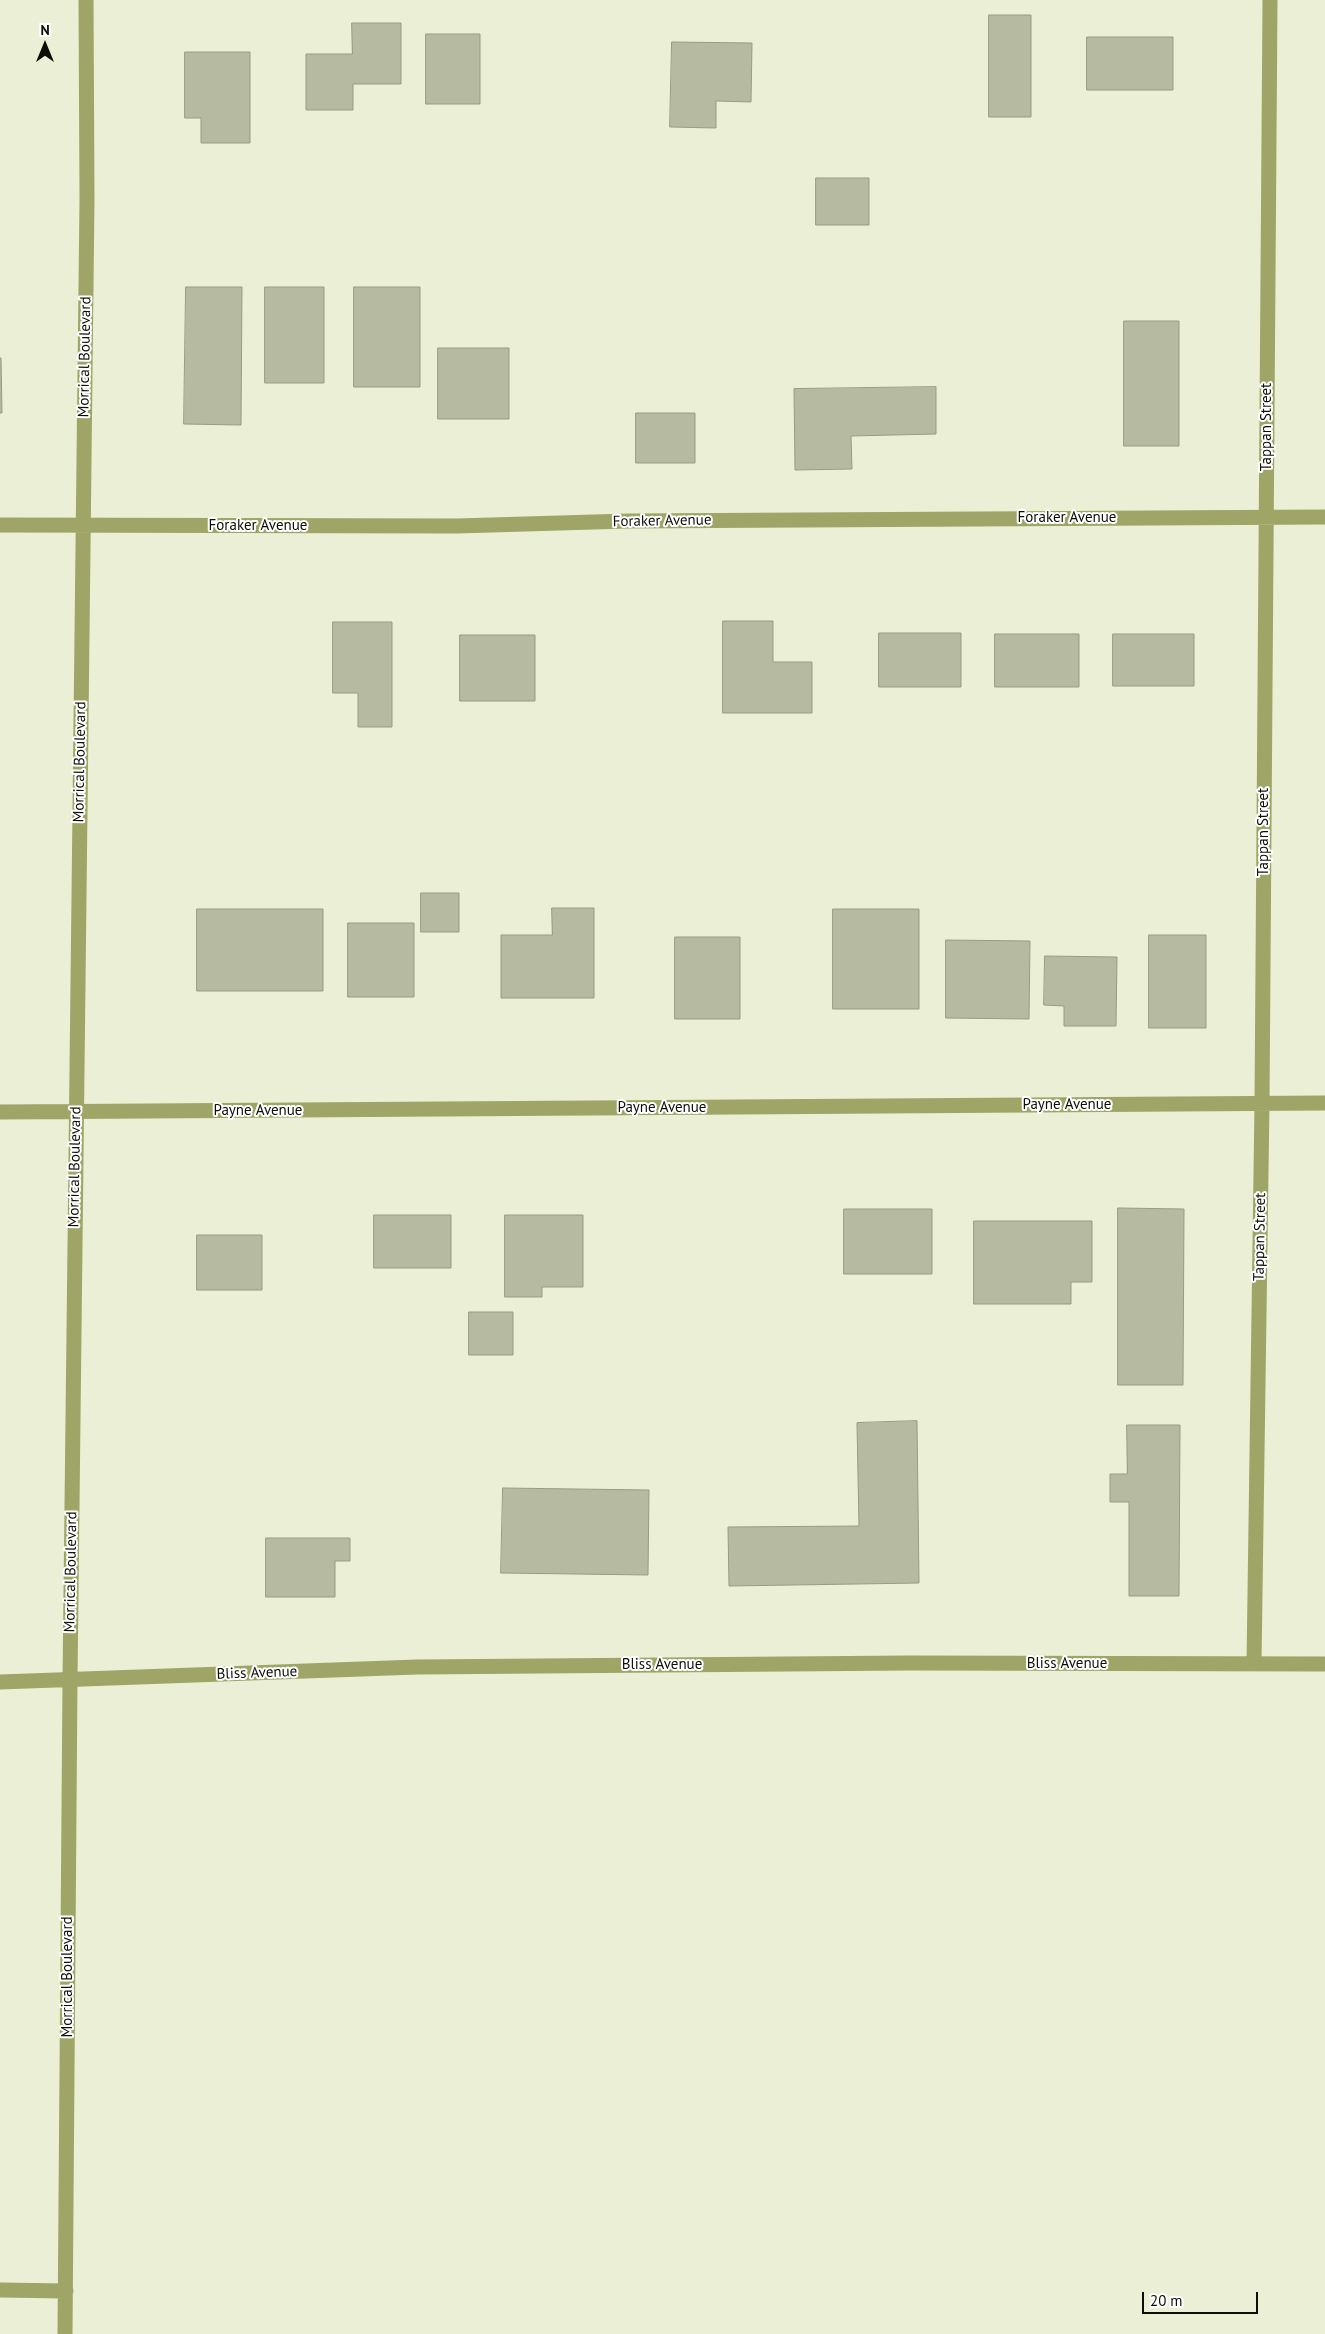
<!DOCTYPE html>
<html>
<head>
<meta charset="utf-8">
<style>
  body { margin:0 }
  #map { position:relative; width:1325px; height:2334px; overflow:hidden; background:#ebefd5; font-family:"PT Sans",sans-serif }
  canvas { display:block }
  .north { position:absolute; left:20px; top:20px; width:50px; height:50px; -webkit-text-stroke:4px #fff; paint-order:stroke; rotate:0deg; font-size:14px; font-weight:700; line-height:20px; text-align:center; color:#0c0d05 }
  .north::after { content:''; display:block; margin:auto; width:18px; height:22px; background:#0c0d05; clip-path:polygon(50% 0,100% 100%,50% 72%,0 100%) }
  .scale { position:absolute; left:1142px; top:2292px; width:116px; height:22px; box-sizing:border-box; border:2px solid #0c0d05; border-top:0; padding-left:6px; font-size:15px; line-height:18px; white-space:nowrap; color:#0c0d05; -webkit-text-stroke:4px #fff; paint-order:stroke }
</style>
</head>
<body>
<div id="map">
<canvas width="1325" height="2334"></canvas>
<div class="north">N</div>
<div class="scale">20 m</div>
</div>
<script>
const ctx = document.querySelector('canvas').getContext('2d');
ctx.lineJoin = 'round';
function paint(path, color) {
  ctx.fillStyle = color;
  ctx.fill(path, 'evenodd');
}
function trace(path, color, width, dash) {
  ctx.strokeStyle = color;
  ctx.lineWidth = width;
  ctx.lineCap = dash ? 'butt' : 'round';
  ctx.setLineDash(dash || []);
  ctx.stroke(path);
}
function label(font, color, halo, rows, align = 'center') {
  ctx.font = font + ' "PT Sans",sans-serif';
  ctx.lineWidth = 4;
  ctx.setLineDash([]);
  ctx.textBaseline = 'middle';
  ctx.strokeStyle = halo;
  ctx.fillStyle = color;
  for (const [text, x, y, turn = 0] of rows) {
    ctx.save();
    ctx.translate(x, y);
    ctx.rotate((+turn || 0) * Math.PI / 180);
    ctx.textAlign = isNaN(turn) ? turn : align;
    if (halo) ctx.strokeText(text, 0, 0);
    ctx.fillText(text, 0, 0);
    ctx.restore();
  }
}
const building = new Path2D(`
  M 989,15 L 1031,15 L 1031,117 L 989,117 Z
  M 352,23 L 401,23 L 401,84 L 353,84 L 353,110 L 306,110 L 306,54 L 352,54 Z
  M 426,34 L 480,34 L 480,104 L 426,104 Z
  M 1087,37 L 1173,37 L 1173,90 L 1087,90 Z
  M 672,42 L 752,43 L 751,102 L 716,101 L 716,128 L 670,127 Z
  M 185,52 L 250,52 L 250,143 L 201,143 L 201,118 L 185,118 Z
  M 816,178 L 869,178 L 869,225 L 816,225 Z
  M 186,287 L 242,287 L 241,425 L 184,424 Z
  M 265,287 L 324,287 L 324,383 L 265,383 Z
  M 354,287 L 420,287 L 420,387 L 354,387 Z
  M 1124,321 L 1179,321 L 1179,446 L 1124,446 Z
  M 438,348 L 509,348 L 509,419 L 438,419 Z
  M 0,358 L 1,358 L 2,413 L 0,413 Z
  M 936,387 L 936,434 L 851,436 L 852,469 L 795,470 L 794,389 Z
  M 636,413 L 695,413 L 695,463 L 636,463 Z
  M 723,621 L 773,621 L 773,662 L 812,662 L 812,713 L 723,713 Z
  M 333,622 L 392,622 L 392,727 L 358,727 L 358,693 L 333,693 Z
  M 879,633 L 961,633 L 961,687 L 879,687 Z
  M 995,634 L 1079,634 L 1079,687 L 995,687 Z
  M 1113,634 L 1194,634 L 1194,686 L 1113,686 Z
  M 460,635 L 535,635 L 535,701 L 460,701 Z
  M 421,893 L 459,893 L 459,932 L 421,932 Z
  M 552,908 L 594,908 L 594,998 L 501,998 L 501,935 L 552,935 Z
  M 197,909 L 323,909 L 323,991 L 197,991 Z
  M 833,909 L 919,909 L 919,1009 L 833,1009 Z
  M 348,923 L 414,923 L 414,997 L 348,997 Z
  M 1149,935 L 1206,935 L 1206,1028 L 1149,1028 Z
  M 675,937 L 740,937 L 740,1019 L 675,1019 Z
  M 946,940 L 1030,941 L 1029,1019 L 946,1018 Z
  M 1045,956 L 1117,957 L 1116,1026 L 1064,1026 L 1064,1006 L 1044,1005 Z
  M 1118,1208 L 1184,1209 L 1183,1385 L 1118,1385 Z
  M 844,1209 L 932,1209 L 932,1274 L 844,1274 Z
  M 374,1215 L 451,1215 L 451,1268 L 374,1268 Z
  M 505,1215 L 583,1215 L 583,1287 L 542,1287 L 542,1297 L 505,1297 Z
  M 974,1221 L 1092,1221 L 1092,1282 L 1071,1282 L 1071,1304 L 974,1304 Z
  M 197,1235 L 262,1235 L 262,1290 L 197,1290 Z
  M 469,1312 L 513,1312 L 513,1355 L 469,1355 Z
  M 917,1421 L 919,1583 L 729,1586 L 728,1527 L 859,1526 L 857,1423 Z
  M 1127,1425 L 1180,1425 L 1179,1596 L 1129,1596 L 1129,1502 L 1110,1502 L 1110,1474 L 1127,1474 Z
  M 503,1488 L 649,1490 L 648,1575 L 501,1573 Z
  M 266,1538 L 350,1538 L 350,1561 L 335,1561 L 335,1597 L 266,1597 Z`);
const street = new Path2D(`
  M 0,525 L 457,526 L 628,521 L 1325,517
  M 0,1112 L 1325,1103
  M 1254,1664 L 1262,1103 L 1270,0
  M 0,1682 L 417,1667 L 910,1663 L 1325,1664
  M 0,2290 L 66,2291
  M 65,2334 L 70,1679 L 87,199 L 86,0`);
const streetNames = [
  ["Morrical Boulevard",85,357,-89],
  ["Tappan Street",1267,427,-90],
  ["Foraker Avenue",1067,518],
  ["Foraker Avenue",662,521,-1],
  ["Foraker Avenue",258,526],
  ["Morrical Boulevard",80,762,-89],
  ["Tappan Street",1264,832,-90],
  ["Payne Avenue",1067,1105],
  ["Payne Avenue",662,1108],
  ["Payne Avenue",258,1111],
  ["Morrical Boulevard",75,1167,-89],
  ["Tappan Street",1260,1237,-89],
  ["Morrical Boulevard",71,1572,-89],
  ["Bliss Avenue",1067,1664],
  ["Bliss Avenue",662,1665],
  ["Bliss Avenue",257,1673,-2],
  ["Morrical Boulevard",68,1977,-90]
];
paint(building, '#b6baa1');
trace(building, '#989b83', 1);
trace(street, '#9ea566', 15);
label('15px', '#0c0d05', '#fff', streetNames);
</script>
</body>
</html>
